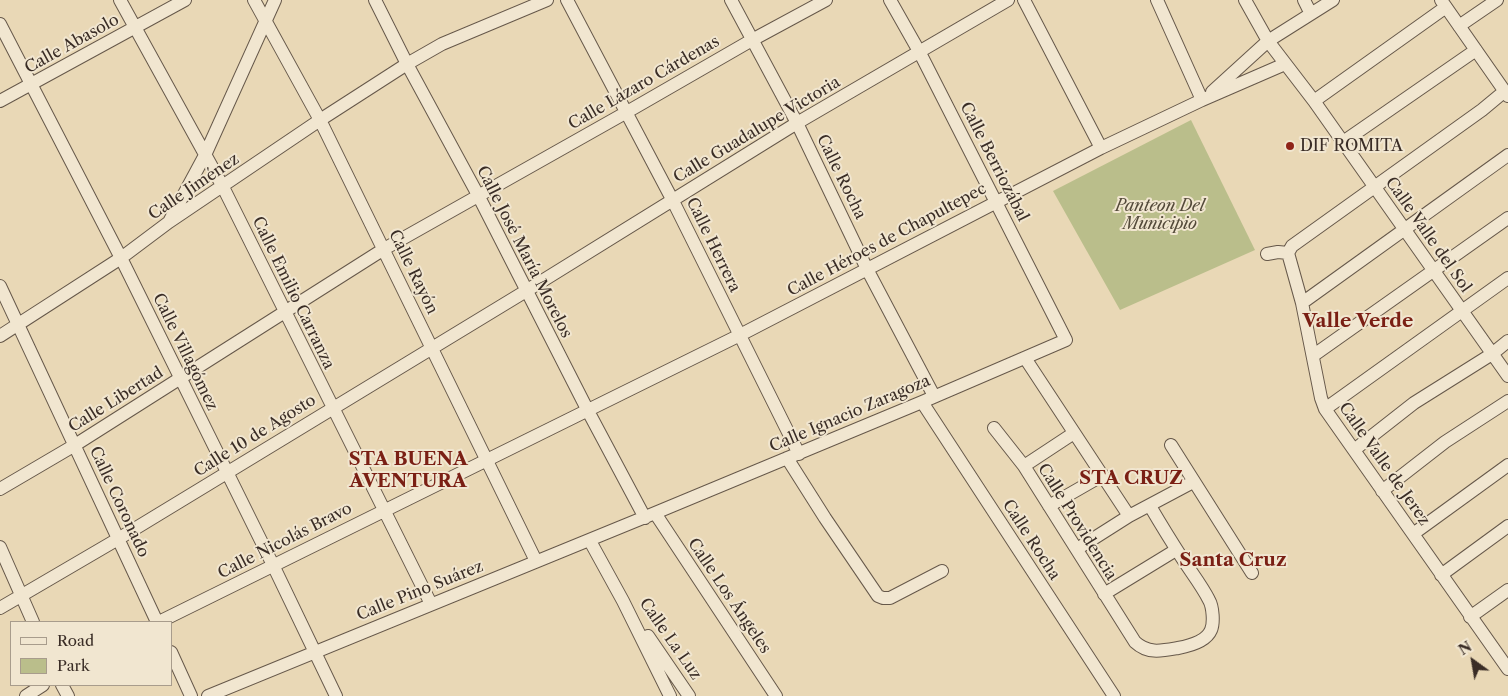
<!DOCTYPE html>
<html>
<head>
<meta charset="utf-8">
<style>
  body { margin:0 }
  #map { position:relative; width:1508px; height:696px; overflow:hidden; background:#e9d8b6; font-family:"Libre Caslon Text",serif }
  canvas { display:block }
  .legend { position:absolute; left:10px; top:621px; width:162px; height:65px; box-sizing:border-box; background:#f1e6d0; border:1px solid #a89c8c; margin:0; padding:6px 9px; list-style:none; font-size:15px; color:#3a2d26 }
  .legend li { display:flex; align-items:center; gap:10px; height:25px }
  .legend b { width:25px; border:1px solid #a89c8c }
  .north { position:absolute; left:1448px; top:636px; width:50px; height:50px; -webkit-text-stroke:4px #f1e6d0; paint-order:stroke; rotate:328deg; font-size:14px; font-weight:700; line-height:20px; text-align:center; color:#3a2d26 }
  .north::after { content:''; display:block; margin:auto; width:18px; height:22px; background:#3a2d26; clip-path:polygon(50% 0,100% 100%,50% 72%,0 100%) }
</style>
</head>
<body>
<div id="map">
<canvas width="1508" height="696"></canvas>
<ul class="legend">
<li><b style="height:6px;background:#f1e6d0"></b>Road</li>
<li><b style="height:14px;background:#babe8b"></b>Park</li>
</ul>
<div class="north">N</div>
</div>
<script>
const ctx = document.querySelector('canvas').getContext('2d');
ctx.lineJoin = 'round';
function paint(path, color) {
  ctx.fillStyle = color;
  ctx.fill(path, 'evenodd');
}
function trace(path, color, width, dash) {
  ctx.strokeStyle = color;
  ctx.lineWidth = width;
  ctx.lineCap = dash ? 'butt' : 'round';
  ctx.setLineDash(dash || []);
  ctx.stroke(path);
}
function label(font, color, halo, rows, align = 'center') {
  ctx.font = font + ' "Libre Caslon Text",serif';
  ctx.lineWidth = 4;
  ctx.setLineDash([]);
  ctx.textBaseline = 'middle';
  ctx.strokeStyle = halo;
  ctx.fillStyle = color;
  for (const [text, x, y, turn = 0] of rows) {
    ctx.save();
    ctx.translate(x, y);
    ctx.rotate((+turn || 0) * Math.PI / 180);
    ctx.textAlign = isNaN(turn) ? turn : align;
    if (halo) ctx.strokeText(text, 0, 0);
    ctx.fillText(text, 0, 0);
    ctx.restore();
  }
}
const green = new Path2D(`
  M 1191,120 L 1255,250 L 1120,310 L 1053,191 Z`);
const minor = new Path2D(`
  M 120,0 L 223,187 L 431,604
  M 254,0 L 320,120 L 536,561
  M 375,0 L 407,64 L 478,195 L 588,411 L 645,518
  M 567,0 L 673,201 L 799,454
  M 731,0 L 797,123 L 867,269 L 934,396
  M 1024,0 L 1101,148
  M 1157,0 L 1202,100
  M 1245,0 L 1268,41 L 1314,101 L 1508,376
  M 1304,0 L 1311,14
  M 1441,0 L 1508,96
  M 0,24 L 121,258 L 273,565 L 336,696
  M 1459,26 L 1497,0
  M 1212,92 L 1268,41 L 1333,0
  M 0,101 L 185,0
  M 1314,101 L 1446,7
  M 1343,142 L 1476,50
  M 170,220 L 205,155 L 275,0
  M 1288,253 L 1302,303 L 1321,398 L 1325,409 L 1508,669
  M 1288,253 L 1292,246 L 1482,110 L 1505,91
  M 1267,254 L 1278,252 L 1288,253
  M 0,286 L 157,622
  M 1302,303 L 1508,155
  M 0,336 L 121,258 L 169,222 L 320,120 L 407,64 L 442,44 L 547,0
  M 1314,355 L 1508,218
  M 1025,358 L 1129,516
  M 922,402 L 1114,696
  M 1325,409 L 1508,278
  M 994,428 L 1024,466 L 1135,642 C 1148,654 1161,651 1178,648 C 1189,646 1206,642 1211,630 C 1214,623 1213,607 1209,600 C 1202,586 1191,572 1182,558 C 1171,541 1160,523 1150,506
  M 1171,445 L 1252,573
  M 1354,450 L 1414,403 L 1492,354 L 1508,341
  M 787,458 L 825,518 L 878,596 L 883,598 L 890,598 L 942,571
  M 1024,466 L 1074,433
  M 0,489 L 75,445 L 384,249 L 627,112 L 752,40 L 826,0
  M 1382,491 L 1445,442 L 1508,401
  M 1049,506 L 1103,475
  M 655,513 L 776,696
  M 1413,534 L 1508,465
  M 590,541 L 623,601 L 670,696
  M 0,547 L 33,622
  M 1077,549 L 1129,516 L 1193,482
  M 1441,575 L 1508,526
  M 1104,594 L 1176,550
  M 0,608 L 118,539 L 526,291 L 797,123 L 1008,0
  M 1470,617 L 1508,590
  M 159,622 L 740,335 L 1101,148 L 1202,100 L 1285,64
  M 648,636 L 689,696
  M 171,652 L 191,696
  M 62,685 L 68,696
  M 26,696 L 43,685
  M 208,696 L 655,513 L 922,402 L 1066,340 L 920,53 L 890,0`);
const markers = [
  [1290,146,5,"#8f2418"]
];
const streetNames = [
  ["Calle Abasolo",72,44,-29],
  ["Calle Lázaro Cárdenas",644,83,-30],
  ["Calle Guadalupe Victoria",757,130,-31],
  ["Calle Berriozábal",994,162,63],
  ["Calle Rocha",841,177,64],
  ["Calle Jiménez",194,187,-34],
  ["Calle Valle del Sol",1428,235,55],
  ["Calle Héroes de Chapultepec",887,240,-28],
  ["Calle Herrera",713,245,64],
  ["Calle José María Morelos",524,252,63],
  ["Calle Rayón",413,272,64],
  ["Calle Emilio Carranza",293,293,64],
  ["Calle Villagómez",185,352,64],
  ["Calle Libertad",116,400,-32],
  ["Calle Ignacio Zaragoza",850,414,-23],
  ["Calle 10 de Agosto",255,436,-32],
  ["Calle Valle de Jerez",1384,464,55],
  ["Calle Coronado",119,502,65],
  ["Calle Providencia",1077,522,58],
  ["Calle Rocha",1031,540,57],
  ["Calle Nicolás Bravo",285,541,-27],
  ["Calle Pino Suárez",420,591,-22],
  ["Calle Los Ángeles",729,596,56],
  ["Calle La Luz",670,639,55]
];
const poiNames = [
  ["DIF ROMITA",1300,146]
];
const parkNames = [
  ["Panteon Del",1160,206],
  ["Municipio",1160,224]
];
const quarterNames = [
  ["Valle Verde",1358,322],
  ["STA BUENA",408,460],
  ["AVENTURA",408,482],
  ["STA CRUZ",1131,479],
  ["Santa Cruz",1233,561]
];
paint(green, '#babe8b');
trace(minor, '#66584a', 14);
trace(minor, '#f1e6d0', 12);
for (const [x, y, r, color] of markers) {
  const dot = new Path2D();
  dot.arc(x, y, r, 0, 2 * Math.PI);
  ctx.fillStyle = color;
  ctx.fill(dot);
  trace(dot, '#f1e6d0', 2);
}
label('16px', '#3a2d26', '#f1e6d0', streetNames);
label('16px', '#3a2d26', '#f1e6d0', poiNames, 'left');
label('italic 16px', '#544a3a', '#f1e6d0', parkNames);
label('bold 19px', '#7a1f14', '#f1e6d0', quarterNames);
</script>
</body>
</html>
